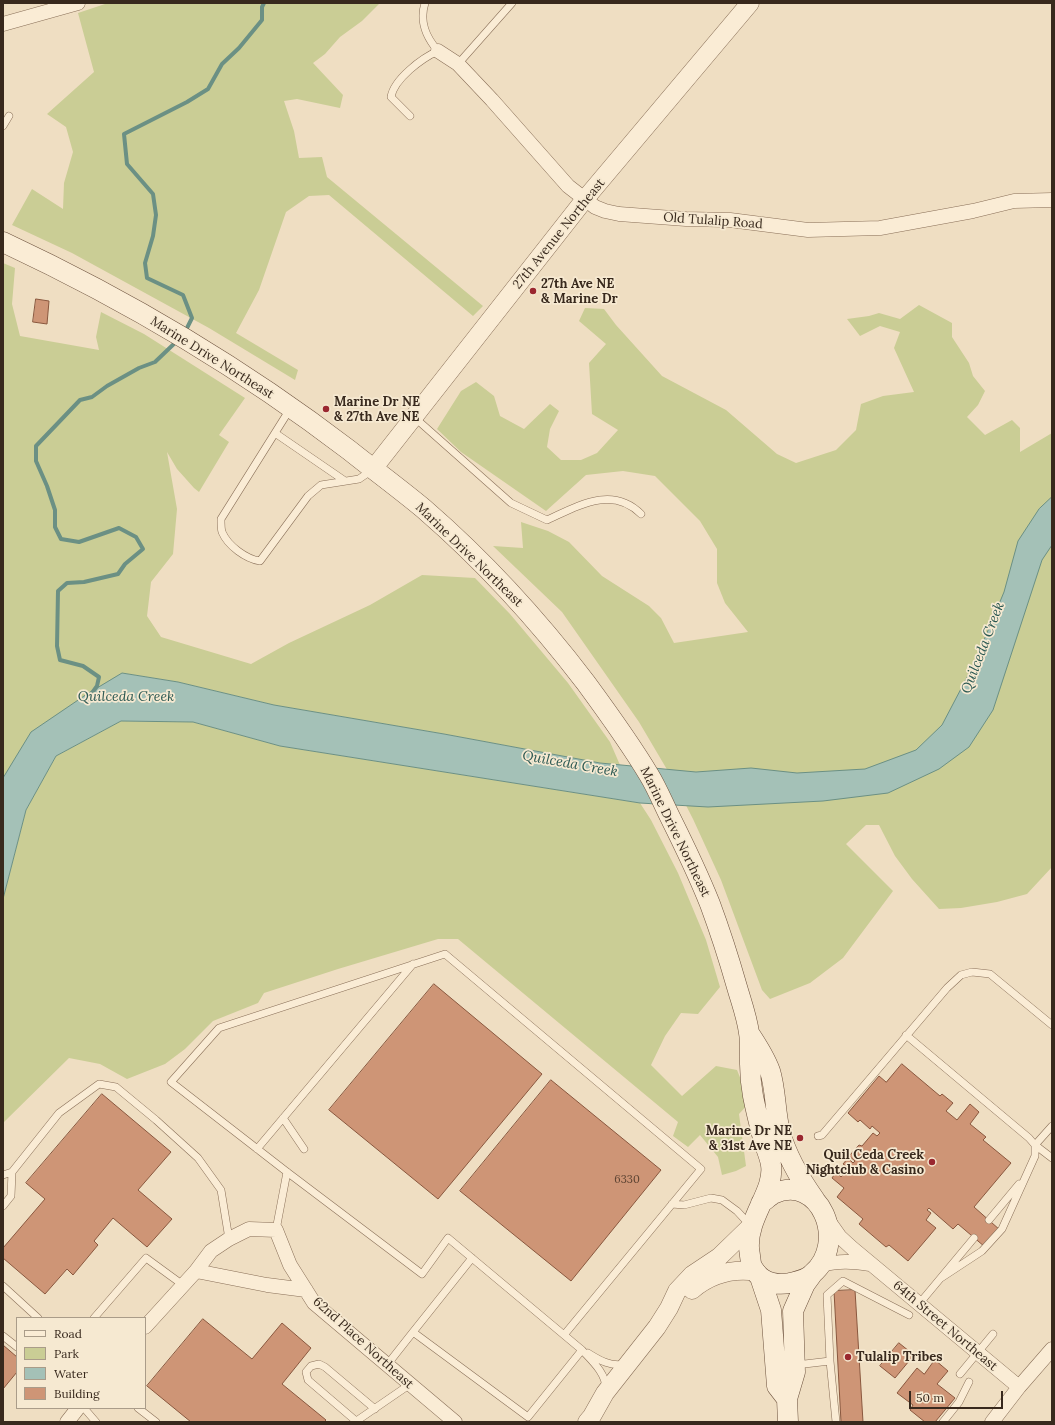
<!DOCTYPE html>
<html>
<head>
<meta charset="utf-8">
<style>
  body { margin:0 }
  #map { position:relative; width:1055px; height:1425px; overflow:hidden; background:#efdec2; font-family:Lora,serif }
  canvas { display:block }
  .frame { position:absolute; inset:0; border:4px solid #38291d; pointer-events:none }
  .legend { position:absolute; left:16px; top:1317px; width:130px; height:92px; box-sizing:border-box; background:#f6e9d1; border:1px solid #aa9c89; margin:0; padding:5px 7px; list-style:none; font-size:12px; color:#38291d }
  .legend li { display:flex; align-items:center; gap:8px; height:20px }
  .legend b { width:20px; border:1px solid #aa9c89 }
  .scale { position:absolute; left:909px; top:1391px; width:94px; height:18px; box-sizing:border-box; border:2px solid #38291d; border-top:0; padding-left:5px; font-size:12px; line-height:14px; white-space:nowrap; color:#38291d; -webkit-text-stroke:3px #f6e9d1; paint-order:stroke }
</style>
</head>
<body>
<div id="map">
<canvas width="1055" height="1425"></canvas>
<div class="frame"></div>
<ul class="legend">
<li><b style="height:5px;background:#faecd5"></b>Road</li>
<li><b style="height:11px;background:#cacd95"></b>Park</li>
<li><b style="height:11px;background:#a4c1b7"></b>Water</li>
<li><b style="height:11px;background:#ce9576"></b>Building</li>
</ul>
<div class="scale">50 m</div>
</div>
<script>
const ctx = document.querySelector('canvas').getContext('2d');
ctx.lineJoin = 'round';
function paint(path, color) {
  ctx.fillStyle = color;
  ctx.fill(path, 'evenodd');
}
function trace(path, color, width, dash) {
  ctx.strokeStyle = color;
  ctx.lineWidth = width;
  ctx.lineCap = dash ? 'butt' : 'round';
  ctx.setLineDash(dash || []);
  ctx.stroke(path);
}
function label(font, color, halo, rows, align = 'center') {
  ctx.font = font + ' Lora,serif';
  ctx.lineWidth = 3.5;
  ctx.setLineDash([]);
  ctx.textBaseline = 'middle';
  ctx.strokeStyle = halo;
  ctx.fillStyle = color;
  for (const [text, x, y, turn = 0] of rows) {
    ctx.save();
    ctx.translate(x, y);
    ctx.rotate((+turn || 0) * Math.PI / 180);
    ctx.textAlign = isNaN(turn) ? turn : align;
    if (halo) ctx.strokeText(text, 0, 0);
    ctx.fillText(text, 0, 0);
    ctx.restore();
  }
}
const green = new Path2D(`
  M 108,3 L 380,3 L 362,21 L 340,37 L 325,54 L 313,63 L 343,95 L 340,108 L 297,99 L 284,101 L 294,131 L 299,158 L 322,157 L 327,177 L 483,306 L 473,316 L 329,195 L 309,196 L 286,212 L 259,290 L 236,333 L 298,370 L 295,380 L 209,328 L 72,253 L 12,225 L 32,189 L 63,209 L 64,183 L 73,152 L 66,127 L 47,114 L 94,72 L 78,13 Z
  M 3,263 L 15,268 L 12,304 L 20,336 L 99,350 L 96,337 L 101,312 L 144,334 L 245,398 L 219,435 L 229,442 L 199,492 L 194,488 L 177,469 L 167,452 L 177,509 L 173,554 L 151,582 L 147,616 L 161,637 L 251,664 L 289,643 L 370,605 L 422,575 L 475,578 L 510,614 L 568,683 L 610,742 L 620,765 L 600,763 L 444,734 L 274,705 L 178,682 L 122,673 L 3,778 Z
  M 919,305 L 952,323 L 952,337 L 969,363 L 973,376 L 985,391 L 978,405 L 967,417 L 985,435 L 1012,420 L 1020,428 L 1020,452 L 1052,433 L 1052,867 L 1027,894 L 997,902 L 961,908 L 939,909 L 912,879 L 895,856 L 879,825 L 866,825 L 846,844 L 893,891 L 843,958 L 810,983 L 770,999 L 762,990 L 721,880 L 693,819 L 672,778 L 639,722 L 562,612 L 493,546 L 523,548 L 521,522 L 548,531 L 569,542 L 602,576 L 649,606 L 661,618 L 674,643 L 748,632 L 725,603 L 717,583 L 717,549 L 700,521 L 655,476 L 623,471 L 586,475 L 546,511 L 461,452 L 437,429 L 461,391 L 476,382 L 494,396 L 500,416 L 524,429 L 550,404 L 559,411 L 550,429 L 547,447 L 561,460 L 581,460 L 597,453 L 618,430 L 592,414 L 589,363 L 606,344 L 579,321 L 585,308 L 604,309 L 616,325 L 662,376 L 726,410 L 777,454 L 796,463 L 836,450 L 856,430 L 861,404 L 883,396 L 914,392 L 894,348 L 900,332 L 880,326 L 860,336 L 847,319 L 869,316 L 879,313 L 900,319 Z
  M 121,721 L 193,722 L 280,746 L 640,803 L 651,820 L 678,873 L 706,940 L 720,987 L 698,1014 L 681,1013 L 665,1036 L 651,1065 L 682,1096 L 716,1066 L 737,1070 L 750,1102 L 739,1114 L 746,1166 L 736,1171 L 722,1175 L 718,1157 L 700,1135 L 688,1147 L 673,1136 L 678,1122 L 458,939 L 438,939 L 338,969 L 264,993 L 258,1003 L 213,1021 L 185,1049 L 165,1064 L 127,1079 L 100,1064 L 69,1058 L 3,1123 L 3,899 L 26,810 L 56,756 Z`);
const water = new Path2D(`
  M 1052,497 L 1052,545 L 1042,560 L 993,710 L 969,747 L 939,769 L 888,793 L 823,801 L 708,807 L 640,803 L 280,746 L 193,722 L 121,721 L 56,756 L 26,810 L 3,899 L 3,778 L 31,732 L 87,694 L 122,673 L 178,682 L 274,705 L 444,734 L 600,763 L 696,772 L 751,768 L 797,773 L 865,769 L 916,750 L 942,725 L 974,664 L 1004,592 L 1018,541 L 1039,509 Z`);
const stream = new Path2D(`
  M 185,332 L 192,318 L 183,295 L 147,278 L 145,263 L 153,236 L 156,215 L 153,194 L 127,164 L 124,134 L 187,102 L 208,89 L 222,64 L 239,48 L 262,20 L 262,7 L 264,3
  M 92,693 L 97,686 L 99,677 L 83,666 L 60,660 L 57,646 L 58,591 L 67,583 L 84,582 L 118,574 L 125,564 L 143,549 L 136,537 L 119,528 L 79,542 L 61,539 L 55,527 L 55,510 L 47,486 L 36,461 L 36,446 L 80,400 L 92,397 L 107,386 L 139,368 L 155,362 L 178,340`);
const building = new Path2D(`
  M 36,299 L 49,301 L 47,324 L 33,322 Z
  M 434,984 L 542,1074 L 438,1199 L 329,1110 Z
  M 902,1064 L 940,1096 L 942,1094 L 953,1103 L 946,1111 L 957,1120 L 970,1104 L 979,1112 L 970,1124 L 986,1137 L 983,1140 L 1011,1163 L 974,1207 L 1000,1230 L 985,1247 L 958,1224 L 953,1229 L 929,1208 L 927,1210 L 931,1213 L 926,1220 L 936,1228 L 908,1261 L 889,1245 L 886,1247 L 859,1224 L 863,1219 L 837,1197 L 844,1188 L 832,1178 L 836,1172 L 841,1177 L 843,1175 L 838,1170 L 842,1166 L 847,1170 L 849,1168 L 843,1164 L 848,1158 L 853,1163 L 855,1161 L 849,1156 L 859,1145 L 862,1146 L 873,1133 L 877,1136 L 880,1133 L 872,1126 L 870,1129 L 860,1120 L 858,1122 L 848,1113 L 879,1076 L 886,1082 Z
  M 551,1080 L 661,1170 L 571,1281 L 460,1191 Z
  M 102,1094 L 171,1152 L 138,1190 L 172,1219 L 147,1247 L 113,1218 L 94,1241 L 98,1245 L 73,1275 L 67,1269 L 45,1294 L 3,1258 L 3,1248 L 45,1199 L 26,1183 Z
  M 855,1290 L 863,1422 L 841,1422 L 834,1291 Z
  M 203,1319 L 252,1359 L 282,1323 L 311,1348 L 282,1384 L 326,1420 L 324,1422 L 191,1422 L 147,1386 Z
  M 899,1343 L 914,1355 L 895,1378 L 880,1366 Z
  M 3,1345 L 17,1357 L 17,1372 L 3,1389 Z
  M 935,1360 L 948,1371 L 937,1384 L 955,1398 L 935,1422 L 925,1422 L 910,1410 L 913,1405 L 897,1393 L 917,1368 L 924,1374 Z`);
const service = new Path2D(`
  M 458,64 L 512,3
  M 410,116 L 391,97 C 394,79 422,58 438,51 C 426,37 419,22 425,3
  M 3,126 L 9,116
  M 290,409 L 221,519 C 221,523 221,529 222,532 C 228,546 246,559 260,561 L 308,496 L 321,485 L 359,479 L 372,470
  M 414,417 L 511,503 L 547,520 C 578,506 612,485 641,514
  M 275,433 L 345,481
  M 906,1035 L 1029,1138 L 1035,1145 L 1035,1156 L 1002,1229 L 982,1251 L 941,1278
  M 283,1118 L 304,1149
  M 1052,1126 L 1035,1145 L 1052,1158
  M 818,1136 L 822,1135 L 947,988 L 961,975 L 972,972 L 990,974 L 1052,1025
  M 257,1149 L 413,964
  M 3,1175 L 12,1172
  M 672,1204 L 684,1205 L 711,1198 L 722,1200 L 737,1211 L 750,1225
  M 3,1206 L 11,1196 L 12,1172 L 59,1113 L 99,1084 L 116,1087 L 156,1120 L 198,1158 L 221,1190 L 229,1239
  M 989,1220 L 1019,1184
  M 276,1230 L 287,1172
  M 472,1258 L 413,1332 L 528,1417 L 582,1350
  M 3,1286 L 38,1318
  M 919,1304 L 974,1238
  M 94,1318 L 146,1258 L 183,1285
  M 564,1335 L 701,1169 L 445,954 L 219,1028 L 171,1082 L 287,1172 L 422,1274 L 448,1238 L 582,1350 C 592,1361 606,1373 606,1389
  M 3,1336 L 17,1347
  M 588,1353 C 599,1360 611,1367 625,1364
  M 387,1365 L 413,1332
  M 796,1365 L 830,1361
  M 960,1374 L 993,1334
  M 84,1408 L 96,1422
  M 138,1408 L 156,1422
  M 356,1421 L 308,1380 L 306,1372 L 311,1366 L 319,1364 L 325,1367 L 375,1409
  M 355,1422 L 409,1385
  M 836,1422 L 830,1361 L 827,1295 L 843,1281 L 909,1315
  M 943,1422 L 959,1402 L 969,1382`);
const minor = new Path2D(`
  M 3,24 L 78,3
  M 438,51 L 458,64 L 492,100 L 568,186 L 595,207 L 605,211 L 619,214 L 686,219 L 730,220 L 808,230 L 880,228 L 973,211 L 1014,201 L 1052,200
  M 828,1220 L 840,1237 L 852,1248 L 1019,1387
  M 819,1265 C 841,1261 849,1261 870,1264
  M 196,1271 L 267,1285 L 306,1290
  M 145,1327 L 196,1271 L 211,1251 L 229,1239 L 249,1229 L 276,1230 L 290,1265 L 314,1303 L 455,1422
  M 67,1422 L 78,1408
  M 992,1422 L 1019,1387 L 1052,1349`);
const tertiary = new Path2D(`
  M 373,469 L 585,199 L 750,3
  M 692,1290 C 711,1274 732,1268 757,1272
  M 587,1422 L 592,1416 L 605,1393 L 657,1327 L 669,1308 L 677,1291 L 692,1275 L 719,1257 L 751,1226`);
const secondary = new Path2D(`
  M 3,242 C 125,299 242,368 349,450 C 374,470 400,489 424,509 C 484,561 538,620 586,683 C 608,713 630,743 649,775 C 657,788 663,803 670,817 C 684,845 698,874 710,904 C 720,931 729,959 737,987 C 741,1001 747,1017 749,1033 C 751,1043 749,1054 750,1064 C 750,1075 751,1085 753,1096 C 756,1111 760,1127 764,1142 C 766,1149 770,1157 771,1165 C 775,1191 747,1217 749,1248 C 749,1249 751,1262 751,1264 C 758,1281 773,1286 790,1283 C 798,1281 806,1280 812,1274 C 849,1243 820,1172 773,1194 C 770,1196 764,1201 761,1203
  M 749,1033 C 757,1045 765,1057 770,1071 C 776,1090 775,1112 780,1132 C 787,1157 800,1179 815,1200
  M 760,1277 L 771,1310 L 777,1386 L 787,1399
  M 788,1422 L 787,1399 L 795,1372 L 793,1311 L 805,1284 L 813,1273`);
const markers = [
  [533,291,4,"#9a272f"],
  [326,409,4,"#9a272f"],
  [800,1138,4,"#9a272f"],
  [932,1162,4,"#9a272f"],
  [848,1357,4,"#9a272f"]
];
const numberNames = [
  ["6330",627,1180]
];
const streetNames = [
  ["Old Tulalip Road",713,221,4],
  ["27th Avenue Northeast",559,234,-51],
  ["Marine Drive Northeast",212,358,32],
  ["Marine Drive Northeast",469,555,44],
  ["Marine Drive Northeast",675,832,64],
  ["64th Street Northeast",945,1326,40],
  ["62nd Place Northeast",363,1343,42]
];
const poiNames = [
  ["27th Ave NE",541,284],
  ["& Marine Dr",541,299],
  ["Marine Dr NE",334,402],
  ["& 27th Ave NE",334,417],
  ["Marine Dr NE",792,1131,"right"],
  ["& 31st Ave NE",792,1146,"right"],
  ["Quil Ceda Creek",924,1155,"right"],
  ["Nightclub & Casino",924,1170,"right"],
  ["Tulalip Tribes",856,1357]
];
const waterNames = [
  ["Quilceda Creek",983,648,-69],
  ["Quilceda Creek",126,697],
  ["Quilceda Creek",570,764,10]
];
paint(green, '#cacd95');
paint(water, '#a4c1b7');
trace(water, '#6b9084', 1);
trace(stream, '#6b9084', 4);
paint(building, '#ce9576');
trace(building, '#89573e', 1);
trace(service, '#896f58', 8);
trace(minor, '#896f58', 15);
trace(tertiary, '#896f58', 19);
trace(secondary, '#6b503c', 21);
trace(service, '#faecd5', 7);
trace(minor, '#faecd5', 14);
trace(tertiary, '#faecd5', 18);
trace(secondary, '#faecd5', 20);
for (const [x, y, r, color] of markers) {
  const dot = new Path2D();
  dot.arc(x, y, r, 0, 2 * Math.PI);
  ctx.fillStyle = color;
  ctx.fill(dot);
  trace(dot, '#f6e9d1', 1.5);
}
label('11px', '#5e4433', null, numberNames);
label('13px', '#38291d', '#f6e9d1', streetNames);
label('bold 13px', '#38291d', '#f6e9d1', poiNames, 'left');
label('italic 14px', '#2c5953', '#f6e9d1', waterNames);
</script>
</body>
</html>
